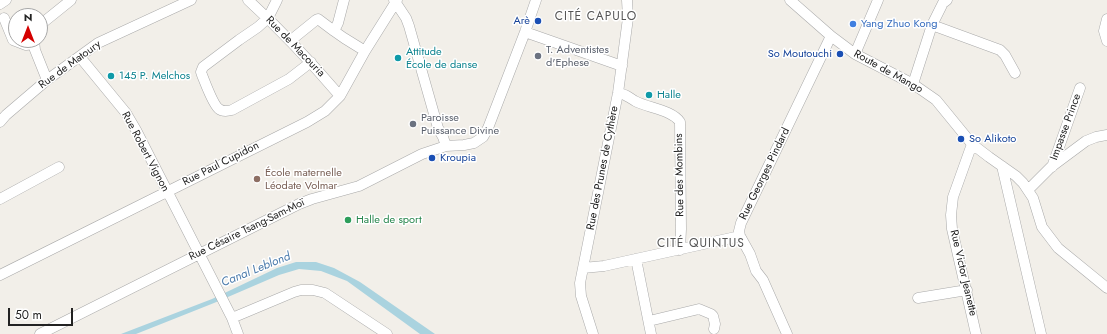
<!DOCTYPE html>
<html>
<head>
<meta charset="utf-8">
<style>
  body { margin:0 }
  #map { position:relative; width:1107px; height:334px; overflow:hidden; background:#f2efe9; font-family:Jost,sans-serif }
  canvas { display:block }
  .north { position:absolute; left:8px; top:8px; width:40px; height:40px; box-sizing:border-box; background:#fff; border:1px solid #a7a7a7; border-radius:50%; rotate:0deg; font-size:11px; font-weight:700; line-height:16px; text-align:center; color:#222 }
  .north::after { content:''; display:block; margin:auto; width:14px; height:18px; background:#d40000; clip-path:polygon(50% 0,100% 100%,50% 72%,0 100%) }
  .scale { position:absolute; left:8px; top:308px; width:65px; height:18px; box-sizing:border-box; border:2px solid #222; border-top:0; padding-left:5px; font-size:12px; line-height:14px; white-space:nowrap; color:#222; -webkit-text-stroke:3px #fff; paint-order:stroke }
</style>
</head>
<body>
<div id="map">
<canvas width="1107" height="334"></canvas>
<div class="north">N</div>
<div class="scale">50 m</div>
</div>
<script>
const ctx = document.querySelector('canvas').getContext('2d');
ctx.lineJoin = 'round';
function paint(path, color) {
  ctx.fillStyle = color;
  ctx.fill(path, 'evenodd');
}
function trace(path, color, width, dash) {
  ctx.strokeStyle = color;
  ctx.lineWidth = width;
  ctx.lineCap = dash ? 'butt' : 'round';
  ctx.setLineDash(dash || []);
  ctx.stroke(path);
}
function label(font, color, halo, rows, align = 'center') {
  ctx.font = font + ' Jost,sans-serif';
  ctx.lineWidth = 3;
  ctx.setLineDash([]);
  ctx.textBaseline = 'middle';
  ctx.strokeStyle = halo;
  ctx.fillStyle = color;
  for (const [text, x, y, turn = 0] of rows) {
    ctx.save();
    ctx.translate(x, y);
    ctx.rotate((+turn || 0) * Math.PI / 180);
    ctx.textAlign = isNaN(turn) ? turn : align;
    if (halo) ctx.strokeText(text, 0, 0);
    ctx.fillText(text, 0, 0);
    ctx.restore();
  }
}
const water = new Path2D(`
  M 296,262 L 316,262 L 334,268 L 360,282 L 435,334 L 420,334 L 347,281 L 321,271 L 299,269 L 279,275 L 214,303 L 136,334 L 121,334 L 212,299 L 277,268 Z`);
const minor = new Path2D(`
  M 248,0 C 281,30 311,62 340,96
  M 277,0 L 268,18 L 258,27 L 239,40 L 203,67 L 201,72 L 202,75 C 205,82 213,105 219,109 C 223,112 228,111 232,110 L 289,79 L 311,62
  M 344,0 L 338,23 L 334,31 L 344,38 L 365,51
  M 394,0 L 406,18 L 409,26 L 438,128 L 443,137 L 446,146
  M 790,0 L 831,36 L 855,54 L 913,84 L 936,100 L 972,144 L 989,157 L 1016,176 L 1023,183 L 1033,198 L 1042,227 L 1058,248 L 1107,288
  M 0,4 L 6,0
  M 4,18 L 13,40 L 26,45 L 34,44
  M 1107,19 L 1104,31 L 1107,41
  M 40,25 L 71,0
  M 932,25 L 1000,50 L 1005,55 L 1015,73
  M 525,32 L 622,66
  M 34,40 L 35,50 L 47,80
  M 290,41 L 316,20 L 318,19 L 334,31
  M 855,54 L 878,0
  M 80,57 L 126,113 L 136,130 L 232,318 L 238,334
  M 913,84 L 932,25 L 943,3 L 947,0
  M 618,93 C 626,94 628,97 635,101 C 648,108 672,110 680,122 L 681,229 L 680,250
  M 0,122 L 6,115 L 47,80 L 98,43 L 191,0
  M 972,144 L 953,197 L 951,215 L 952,229 L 976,334
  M 1002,166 L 1041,334
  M 1052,167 L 1080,88
  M 1028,190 L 1051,167 L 1086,141 L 1096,137 L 1107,135
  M 0,199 L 59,167
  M 636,259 L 651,334
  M 583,268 L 604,266 L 740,236
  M 0,275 L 307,122 L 325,111 L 340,96 L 365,51 L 397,0
  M 918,298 L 967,290
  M 232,318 L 294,292 L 301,290 L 313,290 L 325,293 L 387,334
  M 649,321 L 699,309 L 711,314 L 713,316 L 715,324 L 714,329
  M 40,334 L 299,204 L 312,199 L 359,186 L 422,154 L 446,146 L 464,145 L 474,143 L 483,137 L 488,128 L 525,32 L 536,0
  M 593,334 L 581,296 L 580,283 L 618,93 L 628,18 L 627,0
  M 787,334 L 763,280 L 756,271 L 750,254 L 740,236 L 739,231 L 741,223 L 831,36`);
const markers = [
  [538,21,4,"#1a4fb4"],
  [853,24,4,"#3f7fe0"],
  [840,54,4,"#1a4fb4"],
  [538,56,4,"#6b7280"],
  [398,58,4,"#0f9aa8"],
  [111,76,4,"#0f9aa8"],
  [649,95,4,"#0f9aa8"],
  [413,124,4,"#6b7280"],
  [961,139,4,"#1a4fb4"],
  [432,158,4,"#1a4fb4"],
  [257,179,4,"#8d6e63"],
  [348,220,4,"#2e9e5b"]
];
const transitNames = [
  ["Arè",530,21],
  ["So Moutouchi",832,54],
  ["So Alikoto",969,139,"left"],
  ["Kroupia",440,158,"left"]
];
const shopNames = [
  ["Yang Zhuo Kong",861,24]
];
const streetNames = [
  ["Rue de Macouria",295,47,46],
  ["Rue de Matoury",70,65,-36],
  ["Route de Mango",888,72,29],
  ["Impasse Prince",1066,127,-70],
  ["Rue Robert Vignon",145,152,62],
  ["Rue Paul Cupidon",221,164,-27],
  ["Rue des Prunes de Cythère",603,168,-79],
  ["Rue Georges Pindard",765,174,-64],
  ["Rue des Mombins",680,175,-91],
  ["Rue Césaire Tsang-Sam-Moï",247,230,-26],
  ["Rue Victor Jeanette",963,273,77]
];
const worshipNames = [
  ["T. Adventistes",546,50],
  ["d'Ephese",546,63],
  ["Paroisse",421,118],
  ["Puissance Divine",421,131]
];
const cultureNames = [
  ["Attitude",406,52],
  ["École de danse",406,65],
  ["145 P. Melchos",119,76],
  ["Halle",657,95]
];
const educationNames = [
  ["École maternelle",265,173],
  ["Léodate Volmar",265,186]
];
const leisureNames = [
  ["Halle de sport",356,220]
];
const neighbourhoodNames = [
  ["CITÉ CAPULO",596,17],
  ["CITÉ QUINTUS",701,244]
];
const waterNames = [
  ["Canal Leblond",256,270,-22]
];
paint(water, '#aad3df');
trace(minor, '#a9a9a9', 11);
trace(minor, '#fff', 10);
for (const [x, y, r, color] of markers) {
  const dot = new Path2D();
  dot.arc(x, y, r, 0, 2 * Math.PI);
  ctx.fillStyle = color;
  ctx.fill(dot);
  trace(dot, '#fff', 1.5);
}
label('11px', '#164399', '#fff', transitNames, 'right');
label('11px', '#366cbe', '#fff', shopNames, 'left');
label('11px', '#222', '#fff', streetNames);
label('11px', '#5b616d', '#fff', worshipNames, 'left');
label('11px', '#0d838f', '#fff', cultureNames, 'left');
label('11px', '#785e54', '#fff', educationNames, 'left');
label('11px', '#27864d', '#fff', leisureNames, 'left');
ctx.letterSpacing = '1px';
label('12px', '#555', '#fff', neighbourhoodNames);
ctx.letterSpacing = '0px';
label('italic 12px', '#4a7aab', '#fff', waterNames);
</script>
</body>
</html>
